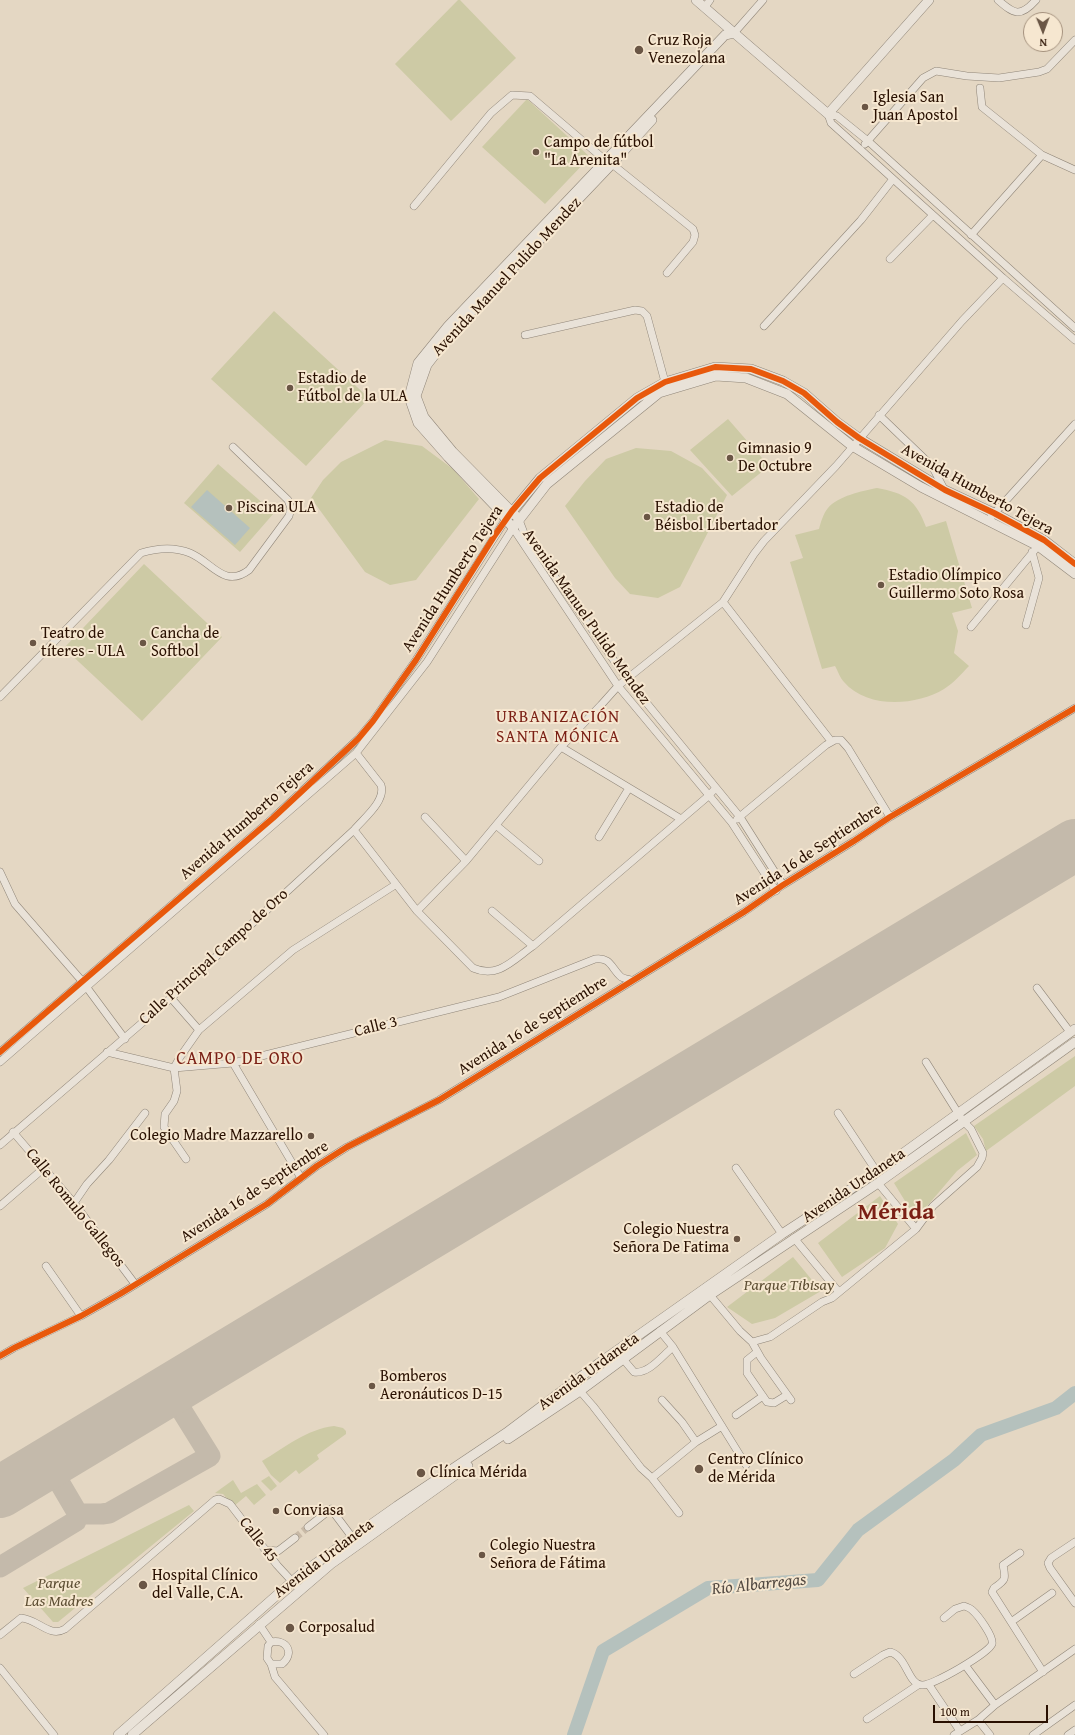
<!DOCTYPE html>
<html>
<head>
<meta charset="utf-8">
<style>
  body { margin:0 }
  #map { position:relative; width:1075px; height:1735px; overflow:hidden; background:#e4d7c3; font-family:"Gentium Book Plus",serif }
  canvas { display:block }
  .north { position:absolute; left:1023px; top:12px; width:40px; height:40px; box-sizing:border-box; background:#f6e7d0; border:1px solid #a4917d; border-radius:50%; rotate:179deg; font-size:11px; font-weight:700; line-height:16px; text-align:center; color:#291001 }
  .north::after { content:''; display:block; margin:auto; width:14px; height:18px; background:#6a5645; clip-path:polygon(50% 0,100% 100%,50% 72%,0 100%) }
  .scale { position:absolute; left:933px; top:1705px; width:115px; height:18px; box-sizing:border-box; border:2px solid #291001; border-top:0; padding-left:5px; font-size:12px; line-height:14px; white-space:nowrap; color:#291001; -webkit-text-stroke:3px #f6e7d0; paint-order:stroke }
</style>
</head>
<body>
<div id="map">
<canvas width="1075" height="1735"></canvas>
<div class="north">N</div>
<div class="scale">100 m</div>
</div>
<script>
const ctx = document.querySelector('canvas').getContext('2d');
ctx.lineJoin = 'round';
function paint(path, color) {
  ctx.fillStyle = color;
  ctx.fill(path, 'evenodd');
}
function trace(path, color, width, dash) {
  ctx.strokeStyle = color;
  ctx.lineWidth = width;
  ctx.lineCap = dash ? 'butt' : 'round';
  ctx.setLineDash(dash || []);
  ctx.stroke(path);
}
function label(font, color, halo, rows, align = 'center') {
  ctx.font = font + ' "Gentium Book Plus",serif';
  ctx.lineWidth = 4;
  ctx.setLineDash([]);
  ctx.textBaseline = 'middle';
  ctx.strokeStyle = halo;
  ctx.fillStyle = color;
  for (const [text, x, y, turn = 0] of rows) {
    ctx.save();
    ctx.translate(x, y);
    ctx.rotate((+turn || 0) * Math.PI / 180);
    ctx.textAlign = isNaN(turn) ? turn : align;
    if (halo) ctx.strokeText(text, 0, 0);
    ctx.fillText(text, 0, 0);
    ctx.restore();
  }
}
const green = new Path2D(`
  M 458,0 L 460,0 L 516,58 L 451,121 L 395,64 Z
  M 527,99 L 590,157 L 545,204 L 482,147 Z
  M 274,311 L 369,398 L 306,466 L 211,379 Z
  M 728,419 L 769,466 L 732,496 L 690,450 Z
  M 385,440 L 422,446 L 453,469 L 479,499 L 416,580 L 390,585 L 365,572 L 311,498 L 323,480 L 341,462 Z
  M 636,448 L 671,451 L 702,468 L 727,495 L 680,587 L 658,598 L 630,594 L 615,578 L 565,506 L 585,481 L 606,459 Z
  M 218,464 L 274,513 L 240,552 L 184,503 Z
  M 877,488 C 905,493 916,500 926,527 L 946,521 L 972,608 L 952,613 L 958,631 L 954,653 L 969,666 C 961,674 954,683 944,689 C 916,706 867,709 844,682 C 840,678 838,671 835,666 L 822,669 L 790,562 L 803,558 L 795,535 L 819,529 C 821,522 823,514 828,508 C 838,496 862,491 877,488 Z
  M 144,564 L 222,637 L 142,721 L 64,648 Z
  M 1075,1056 L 1075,1086 L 986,1151 L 983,1139 L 974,1126 Z
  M 966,1133 L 977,1155 L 957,1171 L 916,1219 L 894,1183 Z
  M 880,1196 L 898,1224 L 885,1248 L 842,1277 L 818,1243 Z
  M 793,1257 L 821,1291 L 775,1318 L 752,1324 L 727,1307 Z
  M 334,1426 L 343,1428 L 346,1431 L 346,1434 L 317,1455 L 319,1459 L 299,1474 L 296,1470 L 280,1483 L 271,1475 L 262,1461 C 284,1448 307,1429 334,1426 Z
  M 269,1476 L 277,1486 L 271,1491 L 261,1481 Z
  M 233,1480 L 241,1493 L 257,1484 L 266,1495 L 254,1505 L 246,1496 L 234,1506 L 223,1494 L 215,1493 Z
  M 189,1505 L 194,1511 L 58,1622 L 53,1622 L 23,1588 Z`);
const water = new Path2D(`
  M 207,490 L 250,528 L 235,545 L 191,507 Z`);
const river = new Path2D(`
  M 574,1735 L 603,1651 L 708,1588 L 818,1580 L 858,1530 L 954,1460 L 981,1435 L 1056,1408 L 1075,1393`);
const taxiway = new Path2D(`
  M 78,1514 L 102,1514 L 109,1513 L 210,1456 L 169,1390
  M 0,1567 L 76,1521 L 78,1514 L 48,1463`);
const runway = new Path2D(`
  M 0,1492 L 1075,845`);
const minorTunnel = new Path2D(`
  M 295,1538 L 308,1527`);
const minor = new Path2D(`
  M 998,0 C 1014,14 1020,18 1036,0
  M 705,7 L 710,0
  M 734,33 L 763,0
  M 980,88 L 982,107 L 1042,155 L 1075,170
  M 828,114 L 831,123 L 1003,278 L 1075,340
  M 828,114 L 837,116 L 868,141 L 1075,328
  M 865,144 L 923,78 L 936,71 L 967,76 L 999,78 L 1039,72 L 1047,69 L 1075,40
  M 414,206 L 491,113 L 512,95 L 530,96 L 605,160 L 612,164 L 693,229 L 695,235 L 693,242 L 667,273
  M 971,235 L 1042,155
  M 890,259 L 933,215
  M 764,326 L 861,220 L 893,179
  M 525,335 L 635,310 L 642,311 L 647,316 L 665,382
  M 879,415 L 932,466 L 944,489
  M 991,517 L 1075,424
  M 519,520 L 524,533 L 627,679 L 740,817 L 783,885
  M 723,602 L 831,741
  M 1026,625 L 1039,578 L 1032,552
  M 971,627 L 1038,546
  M 0,697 L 141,553 C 157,548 173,546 190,553 C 212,562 224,589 249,570 L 289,516 L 291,508 L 288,500 L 233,447
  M 561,747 L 681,819
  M 425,817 L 466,861
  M 737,819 L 826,745 L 835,740 L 841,740 L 848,748 L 890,817
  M 497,826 L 539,861
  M 354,830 L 417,911 L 473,968 C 498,979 513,960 533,946 L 706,798 L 716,788
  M 599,837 L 629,788
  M 0,872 L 15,904 L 82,981 L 125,1039
  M 417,911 L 466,861 L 561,747 L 601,705 L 618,686 L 723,602 L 754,554 L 764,541 L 836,466 L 962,321 L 1003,278
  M 492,911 L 533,946
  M 1037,988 L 1070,1032
  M 171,998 L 199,1030
  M 0,1052 L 273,818 L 358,739 L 373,721 L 416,660 L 506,519
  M 107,1052 L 174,1068 L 233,1063 L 499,997 L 595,959 C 610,957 611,967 620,976 C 623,979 628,979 632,980
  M 0,1062 L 356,753 L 427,662 L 513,528 L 618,686 L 732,823 L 776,891
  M 233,1063 L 301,1178
  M 838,1113 L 877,1172
  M 13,1132 L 74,1203 L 135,1284
  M 0,1145 L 171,998 L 354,830 C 364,818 386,801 381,785 L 356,753
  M 186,1159 L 164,1127 L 165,1114 L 174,1101 L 177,1091 L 174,1068 L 180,1057 L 199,1030 L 293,950 L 395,885
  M 736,1168 L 782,1234
  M 878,1183 L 916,1229
  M 74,1203 L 87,1184 L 109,1160 L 145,1113
  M 0,1206 L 44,1168
  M 794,1238 L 838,1291
  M 46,1266 L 81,1316
  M 710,1295 L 740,1331 L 752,1342 L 770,1337 L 822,1302 L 832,1298 L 916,1229 L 933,1206 L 977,1167 L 982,1158 L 983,1153 L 971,1129 L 963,1121 L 926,1062
  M 660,1331 L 673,1347 L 746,1465
  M 752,1342 L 761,1358 L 791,1400
  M 757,1352 L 747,1360 L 747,1373 L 767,1402 L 774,1403 L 787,1395
  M 0,1356 L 14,1348 L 81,1316 L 120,1294 L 267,1204 L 317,1166 L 347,1147 L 439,1100 L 744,912 L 783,885 L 854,841 L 890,817 L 1075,708
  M 623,1359 L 634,1372 C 649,1374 662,1356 673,1347
  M 580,1391 L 593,1406 L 641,1468 L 652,1478 L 679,1513
  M 662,1400 L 682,1422 L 696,1442
  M 736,1415 L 763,1396
  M 652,1478 L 696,1442 L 722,1426
  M 308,1527 L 331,1509 L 352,1537
  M 1075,1542 L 1051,1558 L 1048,1563 L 1050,1568 L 1075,1603
  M 266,1550 L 278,1551 L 295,1538
  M 1020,1553 L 1003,1565 C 1006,1579 1006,1580 994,1588 L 992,1592 L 1043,1672
  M 1011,1622 L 1052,1593
  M 259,1624 L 271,1642 C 287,1639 295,1653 282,1664 L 271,1664
  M 0,1635 L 21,1618 C 38,1619 49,1638 65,1629 L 215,1500 L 219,1499 L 230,1504 L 277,1565 L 300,1590
  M 271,1642 L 268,1646 L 267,1658 L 271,1664 L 275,1677 L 324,1735
  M 965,1665 L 995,1705
  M 0,1668 L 54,1735
  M 854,1674 L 883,1655 L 890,1652 C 907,1656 908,1685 922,1685 C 932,1686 989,1653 992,1644 C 994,1637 978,1615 972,1610 C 970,1608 967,1607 964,1606 L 955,1609 L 944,1618
  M 929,1685 L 960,1731
  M 867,1719 L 918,1685
  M 978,1720 L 990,1735
  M 954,1735 L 978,1720 L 995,1705 L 1075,1649
  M 1033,1735 L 1075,1705
  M 1068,1735 L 1075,1730`);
const tertiary = new Path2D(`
  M 696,0 L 828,114 L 929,0
  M 734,33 L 725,35 L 448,326 L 418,363 L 409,397 L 418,423 L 448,457 L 496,507 L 513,528 L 547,484 L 659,393 L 716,376 L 746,378 L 787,394 L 852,446 L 921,487 L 1038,546 L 1075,574
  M 516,516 L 453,452 L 424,417 L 416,396 L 427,365 L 454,330 L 612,164 L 652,120
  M 506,519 L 540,478 L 637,398 L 665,382 L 715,367 L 751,369 L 783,381 L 804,393 L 837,422 L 859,438 L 945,490 L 994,513 L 1044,540 L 1075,564
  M 508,1439 L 580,1391 L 710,1295 L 878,1183 L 1075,1042
  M 118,1735 L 302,1573 L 397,1506 L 506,1433 L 599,1363 L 782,1234 L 877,1172 L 1075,1029
  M 132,1735 L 331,1564 L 468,1466`);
const cycleway = new Path2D(`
  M 0,1052 L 273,818 L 358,739 L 373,721 L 416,660 L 495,535 L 512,511 L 540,478 L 637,398 L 665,382 L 715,367 L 751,369 L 783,381 L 804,393 L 837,422 L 859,438 L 945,490 L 994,513 L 1044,540 L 1075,564
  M 0,1356 L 14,1348 L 81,1316 L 120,1294 L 267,1204 L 317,1166 L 347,1147 L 439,1100 L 744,912 L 783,885 L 854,841 L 890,817 L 1075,708`);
const markers = [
  [639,50,5,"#6a5645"],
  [865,107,4,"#6a5645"],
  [536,152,4,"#6a5645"],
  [290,388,4,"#6a5645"],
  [730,458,4,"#6a5645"],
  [229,508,4,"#6a5645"],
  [647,517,4,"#6a5645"],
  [881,585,4,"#6a5645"],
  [33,643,4,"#6a5645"],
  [143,643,4,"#6a5645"],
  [311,1136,4,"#6a5645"],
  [737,1239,4,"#6a5645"],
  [372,1386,4,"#6a5645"],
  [699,1469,5,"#6a5645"],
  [421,1473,5,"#6a5645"],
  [276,1511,4,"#6a5645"],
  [482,1555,4,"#6a5645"],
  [143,1585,5,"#6a5645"],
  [290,1628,5,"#6a5645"]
];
const poiNames = [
  ["Cruz Roja",648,41],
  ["Venezolana",648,59],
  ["Iglesia San",873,98],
  ["Juan Apostol",873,116],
  ["Campo de fútbol",544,143],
  ["\"La Arenita\"",544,161],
  ["Estadio de",298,379],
  ["Fútbol de la ULA",298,397],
  ["Gimnasio 9",738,449],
  ["De Octubre",738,467],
  ["Piscina ULA",237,508],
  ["Estadio de",655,508],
  ["Béisbol Libertador",655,526],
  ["Estadio Olímpico",889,576],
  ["Guillermo Soto Rosa",889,594],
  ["Teatro de",41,634],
  ["títeres - ULA",41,652],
  ["Cancha de",151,634],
  ["Softbol",151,652],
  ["Colegio Madre Mazzarello",303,1136,"right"],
  ["Colegio Nuestra",729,1230,"right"],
  ["Señora De Fatima",729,1248,"right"],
  ["Bomberos",380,1377],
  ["Aeronáuticos D-15",380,1395],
  ["Centro Clínico",708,1460],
  ["de Mérida",708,1478],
  ["Clínica Mérida",430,1473],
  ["Conviasa",284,1511],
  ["Colegio Nuestra",490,1546],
  ["Señora de Fátima",490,1564],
  ["Hospital Clínico",152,1576],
  ["del Valle, C.A.",152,1594],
  ["Corposalud",299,1628]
];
const streetNames = [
  ["Avenida Manuel Pulido Mendez",507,277,-47],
  ["Avenida Humberto Tejera",977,490,29],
  ["Avenida Humberto Tejera",453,579,-57],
  ["Avenida Manuel Pulido Mendez",586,617,55],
  ["Avenida Humberto Tejera",247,821,-41],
  ["Avenida 16 de Septiembre",808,855,-33],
  ["Calle Principal Campo de Oro",214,957,-42],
  ["Avenida 16 de Septiembre",533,1026,-32],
  ["Calle 3",376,1027,-14],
  ["Avenida Urdaneta",854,1186,-34],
  ["Avenida 16 de Septiembre",255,1192,-33],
  ["Calle Romulo Gallegos",75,1208,51],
  ["Avenida Urdaneta",589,1372,-36],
  ["Calle 45",258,1540,52],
  ["Avenida Urdaneta",324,1559,-37]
];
const parkNames = [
  ["Parque Tibisay",789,1286],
  ["Parque",59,1584],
  ["Las Madres",59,1602]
];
const neighbourhoodNames = [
  ["URBANIZACIÓN",558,718],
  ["SANTA MÓNICA",558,738]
];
const waterNames = [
  ["Río Albarregas",759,1585,-6]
];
const quarterNames = [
  ["CAMPO DE ORO",240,1059]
];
const townNames = [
  ["Mérida",896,1213]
];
paint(green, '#cdcaa5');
paint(water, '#b5c1bd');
trace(river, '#b5c1bd', 14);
trace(taxiway, '#c4baab', 21);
trace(runway, '#c4baab', 52);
trace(minorTunnel, '#c8b9a6', 7, [7, 3.5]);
trace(minor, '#908679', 8);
trace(tertiary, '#908679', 10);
trace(minor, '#e9e2d8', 7);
trace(tertiary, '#e9e2d8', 9);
trace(cycleway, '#e8590c', 6);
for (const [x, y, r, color] of markers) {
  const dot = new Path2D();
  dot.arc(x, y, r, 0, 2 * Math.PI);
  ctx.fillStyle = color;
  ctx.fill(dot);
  trace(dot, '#f6e7d0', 1.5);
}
label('16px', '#291001', '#f6e7d0', poiNames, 'left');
label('16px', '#291001', '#f6e7d0', streetNames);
label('italic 16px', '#5c4d32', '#f6e7d0', parkNames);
ctx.letterSpacing = '1px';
label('17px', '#7a1f14', '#f6e7d0', neighbourhoodNames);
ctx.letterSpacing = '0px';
label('italic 17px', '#534a42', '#f6e7d0', waterNames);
ctx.letterSpacing = '1px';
label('18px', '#7a1f14', '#f6e7d0', quarterNames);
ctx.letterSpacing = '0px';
label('bold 24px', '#7a1f14', '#f6e7d0', townNames);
</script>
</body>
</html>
